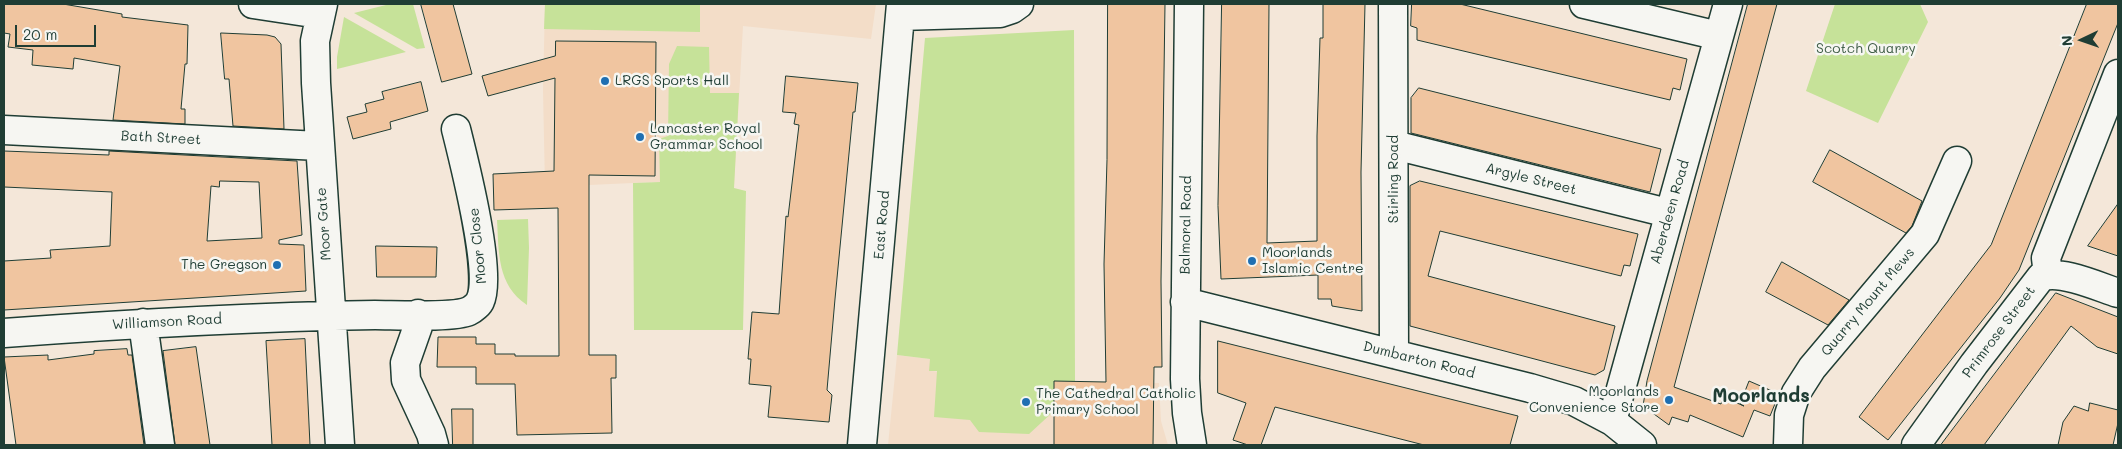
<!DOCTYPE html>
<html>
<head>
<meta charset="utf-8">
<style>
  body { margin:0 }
  #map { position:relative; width:2122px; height:449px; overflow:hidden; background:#f4e7d9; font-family:Mali,sans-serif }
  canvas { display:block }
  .frame { position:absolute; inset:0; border:5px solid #1f3d34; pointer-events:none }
  .north { position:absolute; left:2057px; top:15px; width:50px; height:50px; -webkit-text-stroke:4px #f6f6f2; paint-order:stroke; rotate:267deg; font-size:14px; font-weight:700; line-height:20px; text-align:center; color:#1f3d34 }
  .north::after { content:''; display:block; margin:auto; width:18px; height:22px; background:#1f3d34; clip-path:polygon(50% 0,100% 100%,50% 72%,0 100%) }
  .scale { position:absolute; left:15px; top:25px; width:81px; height:22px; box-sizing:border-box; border:2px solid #1f3d34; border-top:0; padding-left:6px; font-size:15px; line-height:18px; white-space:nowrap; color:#1f3d34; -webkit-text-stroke:4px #f6f6f2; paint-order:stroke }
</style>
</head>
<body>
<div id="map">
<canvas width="2122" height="449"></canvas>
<div class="frame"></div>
<div class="north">N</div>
<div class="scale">20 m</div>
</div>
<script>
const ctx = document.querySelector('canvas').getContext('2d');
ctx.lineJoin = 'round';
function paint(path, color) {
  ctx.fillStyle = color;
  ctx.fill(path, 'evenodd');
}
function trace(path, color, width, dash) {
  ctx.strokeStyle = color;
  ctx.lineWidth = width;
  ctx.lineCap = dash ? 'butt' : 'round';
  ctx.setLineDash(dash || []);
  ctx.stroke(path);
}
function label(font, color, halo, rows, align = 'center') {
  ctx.font = font + ' Mali,sans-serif';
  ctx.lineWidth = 5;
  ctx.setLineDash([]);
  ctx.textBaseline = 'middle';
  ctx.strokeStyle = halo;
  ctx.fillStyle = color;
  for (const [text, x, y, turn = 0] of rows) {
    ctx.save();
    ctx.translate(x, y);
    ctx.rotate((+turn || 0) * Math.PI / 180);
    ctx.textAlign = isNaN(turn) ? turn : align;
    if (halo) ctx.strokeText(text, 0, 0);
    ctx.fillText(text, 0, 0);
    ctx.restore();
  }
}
const built = new Path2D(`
  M 545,4 L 876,4 L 871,39 L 743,26 L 734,188 L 655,182 L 545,187 L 543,90 Z
  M 897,355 L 930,359 L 930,371 L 1054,381 L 1159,383 L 1161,421 L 1168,445 L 888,445 Z`);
const green = new Path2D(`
  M 390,4 L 413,4 L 425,48 L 417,49 L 354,13 Z
  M 545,4 L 700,4 L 700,32 L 544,29 Z
  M 1835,4 L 1920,4 L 1928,22 L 1878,123 L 1806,91 Z
  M 344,17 L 406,52 L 337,69 L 337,57 Z
  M 1074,30 L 1075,382 L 1054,382 L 1054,411 L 1029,434 L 979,432 L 970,420 L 934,417 L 937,371 L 929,371 L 930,359 L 897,355 L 925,38 Z
  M 677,46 L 709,47 L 710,93 L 739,93 L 734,188 L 746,191 L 743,330 L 634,330 L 633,183 L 660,182 L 659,139 L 668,136 L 669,64 Z
  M 528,219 L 529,248 L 527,305 C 497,285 499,253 497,220 Z`);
const building = new Path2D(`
  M 4,4 L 63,4 L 122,14 L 122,17 L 188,25 L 187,64 L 185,64 L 181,109 L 185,109 L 185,124 L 113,120 L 120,66 L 74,58 L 73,69 L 32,65 L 33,50 L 8,47 L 10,34 L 4,33 Z
  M 421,4 L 453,4 L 472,74 L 442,82 Z
  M 1108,4 L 1165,4 L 1161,281 L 1162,367 L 1154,367 L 1153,445 L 1054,445 L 1054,381 L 1106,382 L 1104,264 L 1107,160 Z
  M 1222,4 L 1269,4 L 1267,243 L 1317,241 L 1317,136 L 1320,38 L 1323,38 L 1323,4 L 1365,4 L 1361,172 L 1362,311 L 1332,306 L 1331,299 L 1318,299 L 1318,275 L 1221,279 L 1218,206 Z
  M 1412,4 L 1460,4 L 1687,59 L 1680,90 L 1673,88 L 1670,100 L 1417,40 L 1417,28 L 1411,26 Z
  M 1748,4 L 1777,4 L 1674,387 L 1721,404 L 1723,397 L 1744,406 L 1740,404 L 1749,381 L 1779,394 L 1770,416 L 1754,410 L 1743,437 L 1690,415 L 1688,422 L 1672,417 L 1669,425 L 1643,406 L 1647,381 Z
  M 2087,4 L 2118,4 L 2118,23 L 2019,270 L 2000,298 L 1888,440 L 1859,417 L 1991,245 Z
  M 221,33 L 267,35 L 275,37 L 281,44 L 284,129 L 233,126 L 229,79 L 225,79 Z
  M 556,41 L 656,42 L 655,176 L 589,175 L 589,355 L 616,355 L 616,378 L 611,378 L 612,433 L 517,435 L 515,384 L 476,384 L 476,367 L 437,367 L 438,337 L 476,337 L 476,344 L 495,344 L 495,354 L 515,354 L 515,356 L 559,356 L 558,208 L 494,210 L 493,174 L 554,171 L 555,78 L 488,96 L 482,76 L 555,56 Z
  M 786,76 L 858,83 L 855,112 L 853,112 L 835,299 L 827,390 L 832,395 L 829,422 L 768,417 L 771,386 L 749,384 L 751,359 L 748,359 L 752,312 L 779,314 L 786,216 L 788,217 L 799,125 L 794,124 L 796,113 L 783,112 Z
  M 421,82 L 428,111 L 390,122 L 391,129 L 353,139 L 347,117 L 367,112 L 365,104 L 384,99 L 382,92 Z
  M 1419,88 L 1661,149 L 1650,192 L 1411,133 L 1411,98 Z
  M 1830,150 L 1922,201 L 1912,226 L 1906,233 L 1813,182 Z
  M 4,151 L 109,155 L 109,151 L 297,161 L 302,235 L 279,240 L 279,244 L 304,245 L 306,291 L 4,310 L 4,261 L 51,258 L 50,250 L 110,246 L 112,192 L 4,187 ZM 220,181 L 259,182 L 262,238 L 207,241 L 211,186 L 219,187 Z
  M 1420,181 L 1638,234 L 1630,266 L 1624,265 L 1621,276 L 1440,231 L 1428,276 L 1615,326 L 1604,370 L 1595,375 L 1410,326 L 1410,186 Z
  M 2118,204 L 2118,256 L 2088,246 Z
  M 376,246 L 437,247 L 436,277 L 377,277 Z
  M 1782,262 L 1849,300 L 1828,325 L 1766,292 Z
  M 2056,293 L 2118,317 L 2118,354 L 2097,347 L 2071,326 L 1984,445 L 1941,445 Z
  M 305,339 L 310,445 L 272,445 L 266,341 Z
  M 1218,341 L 1518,416 L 1510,445 L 1424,445 L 1275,407 L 1261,445 L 1248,445 L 1233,440 L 1246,403 L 1218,393 Z
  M 196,347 L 210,445 L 175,445 L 163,351 Z
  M 127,349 L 128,355 L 132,355 L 144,445 L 16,445 L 4,357 L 48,355 L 48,360 L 94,354 L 94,351 Z
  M 2090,403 L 2118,410 L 2118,423 L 2113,445 L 2058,445 L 2063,422 L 2074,406 L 2088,411 Z
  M 452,409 L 473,409 L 473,445 L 453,445 Z`);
const minor = new Path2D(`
  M 253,4 L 319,14
  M 323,4 L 315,41 L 316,83 L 340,445
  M 1189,4 L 1185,379 L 1187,413 L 1192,445
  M 1393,4 L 1394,354
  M 1584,4 L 1719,36
  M 900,16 L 1000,13 L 1012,9 L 1019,4
  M 4,130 L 319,146
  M 1394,145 L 1668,213
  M 2048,274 L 2046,258 L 2118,74
  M 1185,302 L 1530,388 L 1574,401 L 1612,421 L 1642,445
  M 418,314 L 418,326 L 405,363 L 406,380 L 431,434 L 434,445
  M 143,323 L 160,445
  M 4,333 C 127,324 251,317 375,315 C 395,315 454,318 469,311 C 473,309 479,304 480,301 C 493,275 464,161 456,129
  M 1612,421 L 1728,4
  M 862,445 L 901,4
  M 1788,445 L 1789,415 L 1796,393 L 1812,368 L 1925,234 L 1957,161
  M 1916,445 L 1974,364 L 2041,277 C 2060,269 2099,287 2118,293`);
const markers = [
  [605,81,5,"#1f6fb2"],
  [640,137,5,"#1f6fb2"],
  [1252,261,5,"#1f6fb2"],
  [277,265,5,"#1f6fb2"],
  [1669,400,5,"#1f6fb2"],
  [1026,402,5,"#1f6fb2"]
];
const parkNames = [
  ["Scotch Quarry",1866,49]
];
const poiNames = [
  ["LRGS Sports Hall",615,81],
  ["Lancaster Royal",650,129],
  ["Grammar School",650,145],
  ["Moorlands",1262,253],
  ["Islamic Centre",1262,269],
  ["The Gregson",267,265,"right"],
  ["Moorlands",1659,392,"right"],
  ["Convenience Store",1659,408,"right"],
  ["The Cathedral Catholic",1036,394],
  ["Primary School",1036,410]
];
const streetNames = [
  ["Bath Street",161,138,3],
  ["Stirling Road",1394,179,-90],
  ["Argyle Street",1531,179,14],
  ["Aberdeen Road",1670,212,-74],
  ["Moor Gate",324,224,-94],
  ["East Road",882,225,-85],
  ["Balmoral Road",1186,225,-89],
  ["Moor Close",478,246,-96],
  ["Quarry Mount Mews",1868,302,-50],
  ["Williamson Road",167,322,-3],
  ["Primrose Street",1999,332,-53],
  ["Dumbarton Road",1419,360,14]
];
const districtNames = [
  ["Moorlands",1761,396]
];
paint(built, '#f3ddc8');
paint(green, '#c6e299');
paint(building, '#f0c5a0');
trace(building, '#1f3d34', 1);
trace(minor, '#1f3d34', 31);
trace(minor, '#f6f6f2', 28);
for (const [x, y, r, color] of markers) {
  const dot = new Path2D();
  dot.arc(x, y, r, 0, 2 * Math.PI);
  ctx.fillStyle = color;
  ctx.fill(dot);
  trace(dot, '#f6f6f2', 2);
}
label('14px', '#405e48', '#f6f6f2', parkNames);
label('14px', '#1f3d34', '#f6f6f2', poiNames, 'left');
label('14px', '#1f3d34', '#f6f6f2', streetNames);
label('bold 19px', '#1f3d34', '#f6f6f2', districtNames);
</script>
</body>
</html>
